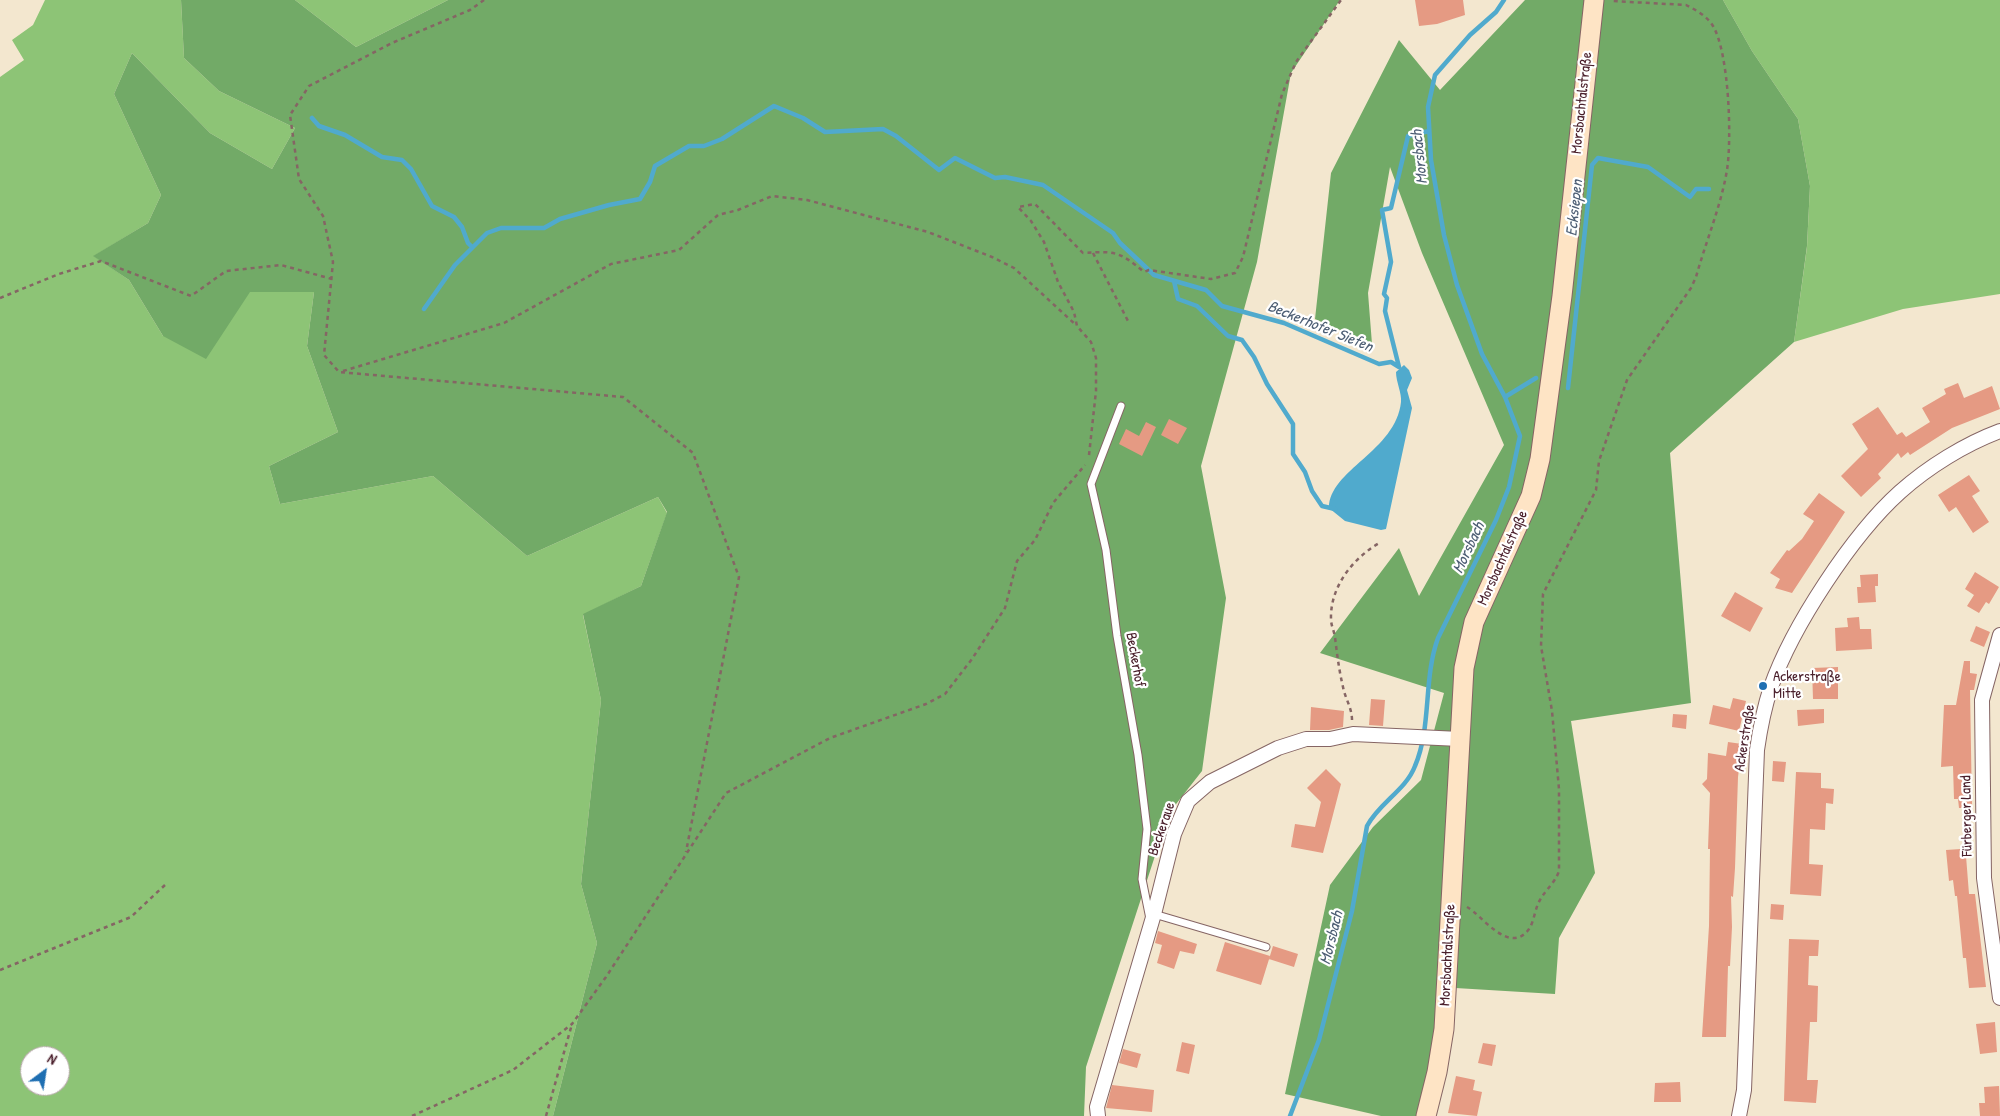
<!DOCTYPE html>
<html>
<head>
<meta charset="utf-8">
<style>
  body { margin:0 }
  #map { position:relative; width:2000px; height:1116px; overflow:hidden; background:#f3e7cf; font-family:"Patrick Hand",sans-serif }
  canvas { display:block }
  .north { position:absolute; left:20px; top:1046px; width:50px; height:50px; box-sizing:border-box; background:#fff; border:1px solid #b7a5aa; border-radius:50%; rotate:31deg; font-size:14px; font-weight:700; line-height:20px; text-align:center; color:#4a1f2b }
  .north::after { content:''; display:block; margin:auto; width:18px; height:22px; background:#1f6fb2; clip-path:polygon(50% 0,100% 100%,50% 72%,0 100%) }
</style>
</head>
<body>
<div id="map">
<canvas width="2000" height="1116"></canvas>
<div class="north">N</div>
</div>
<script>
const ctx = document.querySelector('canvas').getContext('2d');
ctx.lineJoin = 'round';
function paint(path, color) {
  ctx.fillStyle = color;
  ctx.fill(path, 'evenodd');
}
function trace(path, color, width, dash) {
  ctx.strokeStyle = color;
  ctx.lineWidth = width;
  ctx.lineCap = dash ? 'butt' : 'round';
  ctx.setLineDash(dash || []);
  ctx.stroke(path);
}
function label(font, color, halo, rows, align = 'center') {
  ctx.font = font + ' "Patrick Hand",sans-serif';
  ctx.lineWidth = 4.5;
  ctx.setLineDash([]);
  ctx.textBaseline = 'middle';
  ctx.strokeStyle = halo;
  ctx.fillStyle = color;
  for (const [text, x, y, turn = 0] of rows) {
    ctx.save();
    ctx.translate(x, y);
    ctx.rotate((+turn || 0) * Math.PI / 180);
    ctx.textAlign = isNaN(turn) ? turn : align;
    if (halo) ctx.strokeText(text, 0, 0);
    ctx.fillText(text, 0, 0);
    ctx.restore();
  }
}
const green = new Path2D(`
  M 45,0 L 181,0 L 184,58 L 219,91 L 295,128 L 272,169 L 210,133 L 132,53 L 114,94 L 161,195 L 148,223 L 94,256 L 129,280 L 163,336 L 250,291 L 314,292 L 307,346 L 338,432 L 269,466 L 280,504 L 433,476 L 527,556 L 658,497 L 667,513 L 641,586 L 583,615 L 601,700 L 581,884 L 597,943 L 553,1116 L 0,1116 L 0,77 L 24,60 L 12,40 L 33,25 ZM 30,1056 L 60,1056 L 60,1086 L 30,1086 Z
  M 295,0 L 448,0 L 356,47 Z
  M 1723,0 L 2000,0 L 2000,294 L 1903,309 L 1794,342 L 1807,247 L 1810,186 L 1798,119 L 1752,51 Z`);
const forest = new Path2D(`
  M 181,0 L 295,0 L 356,47 L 448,0 L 1340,0 L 1291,73 L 1257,262 L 1201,466 L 1226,598 L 1202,771 L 1169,813 L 1086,1067 L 1084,1116 L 553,1116 L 597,943 L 581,884 L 601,700 L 583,614 L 641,586 L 667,512 L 658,497 L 527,556 L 433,476 L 280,504 L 269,466 L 338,432 L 307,346 L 314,292 L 250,292 L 206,359 L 163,336 L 129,280 L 93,256 L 148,223 L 161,195 L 114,94 L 132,53 L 210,133 L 272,169 L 295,128 L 219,91 L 184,58 Z
  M 1525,0 L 1723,0 L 1752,51 L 1798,119 L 1810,186 L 1807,246 L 1794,342 L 1670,453 L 1691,703 L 1571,721 L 1595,873 L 1559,938 L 1555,994 L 1439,987 L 1438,1031 L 1417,1116 L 1381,1116 L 1285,1094 L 1330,885 L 1373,827 L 1421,780 L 1444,693 L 1320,653 L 1399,548 L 1419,596 L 1504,445 L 1422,253 L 1390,167 L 1368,293 L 1372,344 L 1315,319 L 1331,173 L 1399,40 L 1440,90 Z`);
const water = new Path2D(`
  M 1404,365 L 1409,370 L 1412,378 L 1407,390 L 1412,408 L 1386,529 L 1381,530 L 1345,521 L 1329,508 C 1329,470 1396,451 1401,402 C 1402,393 1396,382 1396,372 Z`);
const stream = new Path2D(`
  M 312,118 L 319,126 L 345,135 L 382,157 L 402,160 L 411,169 L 432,206 L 454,217 L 462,227 L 468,243 L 472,247
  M 1174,281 L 1178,299 L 1197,306 L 1228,336 L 1242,340 L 1254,357 L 1267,384 L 1293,424 L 1293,454 L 1305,472 L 1312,491 L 1322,506 L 1335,509
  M 424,309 L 455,265 L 487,233 L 501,228 L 544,228 L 560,219 L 609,205 L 640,199 L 650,182 L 655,166 L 689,146 L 704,146 L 722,139 L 774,106 L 803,118 L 825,132 L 883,129 L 896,136 L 939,170 L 955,158 L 995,178 L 1005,177 L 1043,185 L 1113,233 L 1120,243 L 1154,275 L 1206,290 L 1222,306 L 1284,323 L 1379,364 L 1391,362 L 1399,367 L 1385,311 L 1387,298 L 1384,294 L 1391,262 L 1382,210 L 1391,208 L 1408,136 L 1429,131
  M 1568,388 L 1592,165 L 1598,158 L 1648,167 L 1690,197 L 1696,189 L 1709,189
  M 1505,397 L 1536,378
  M 1290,1116 L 1319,1040 L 1352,911 L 1367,826 C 1379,803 1406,790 1415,766 C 1432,726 1423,679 1438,638 L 1496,520 L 1509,487 L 1520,436 L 1505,397 L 1482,354 L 1457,285 L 1444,235 L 1431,160 L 1428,107 L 1435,75 L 1470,35 L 1496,12 L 1504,0`);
const building = new Path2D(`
  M 1415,0 L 1463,0 L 1465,15 L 1437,24 L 1419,26 Z
  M 1958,383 L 1964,398 L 1992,386 L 2000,409 L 1952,428 L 1910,455 L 1908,452 L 1901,458 L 1898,453 L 1878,474 L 1881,478 L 1861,497 L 1841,476 L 1868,449 L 1852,424 L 1878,407 L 1897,435 L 1902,432 L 1906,437 L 1930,422 L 1922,408 L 1946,394 L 1944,389 Z
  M 1169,419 L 1187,428 L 1178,444 L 1161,435 Z
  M 1146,422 L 1156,427 L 1142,456 L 1119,444 L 1126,429 L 1139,436 Z
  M 1969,475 L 1980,491 L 1972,496 L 1989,522 L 1973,533 L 1956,507 L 1949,512 L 1938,495 Z
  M 1819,493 L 1845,512 L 1792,593 L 1775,588 L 1780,579 L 1770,573 L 1787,550 L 1789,551 L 1802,539 L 1814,521 L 1803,514 Z
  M 1975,572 L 1999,587 L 1989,604 L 1986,602 L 1979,613 L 1967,606 L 1974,595 L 1965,589 Z
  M 1878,574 L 1878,586 L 1875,586 L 1876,602 L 1858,603 L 1857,587 L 1861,587 L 1860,575 Z
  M 1735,592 L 1763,608 L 1750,632 L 1721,616 Z
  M 1859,617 L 1860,629 L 1871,629 L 1872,649 L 1836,651 L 1835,628 L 1848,627 L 1847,618 Z
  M 1976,626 L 1990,632 L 1984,647 L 1970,641 Z
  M 1964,661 L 1970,661 L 1970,673 L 1977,674 L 1974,690 L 1970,690 L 1972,808 L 1959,808 L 1958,799 L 1954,799 L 1953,766 L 1941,767 L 1944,705 L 1956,705 Z
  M 1838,667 L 1838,699 L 1813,699 L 1812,668 Z
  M 1733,698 L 1746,701 L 1739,731 L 1709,724 L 1713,705 L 1730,709 Z
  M 1371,699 L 1385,700 L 1383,726 L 1369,725 Z
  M 1311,707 L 1344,711 L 1343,727 L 1329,730 L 1310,730 Z
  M 1824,709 L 1824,723 L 1798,726 L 1797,710 Z
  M 1673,714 L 1687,715 L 1686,729 L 1672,727 Z
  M 1728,742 L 1742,744 L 1738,777 L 1735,868 L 1733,897 L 1731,896 L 1732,927 L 1730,966 L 1728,966 L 1726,1037 L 1702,1037 L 1709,926 L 1710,849 L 1708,849 L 1710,793 L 1702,784 L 1707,779 L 1708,753 L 1726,756 Z
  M 1773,761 L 1786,762 L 1784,782 L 1772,781 Z
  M 1326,769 L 1341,784 L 1323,853 L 1291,847 L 1295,824 L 1315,827 L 1321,802 L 1307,788 Z
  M 1796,772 L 1821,773 L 1821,788 L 1834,789 L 1833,804 L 1826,803 L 1825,830 L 1810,829 L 1809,864 L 1823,865 L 1821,896 L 1790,894 Z
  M 1961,849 L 1962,856 L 1966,856 L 1969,894 L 1975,894 L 1986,987 L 1969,988 L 1966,958 L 1963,958 L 1957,896 L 1955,896 L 1953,880 L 1949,881 L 1946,850 Z
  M 1771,904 L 1784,905 L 1783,920 L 1770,919 Z
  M 1158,931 L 1197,944 L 1194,954 L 1180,951 L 1174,969 L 1157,963 L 1162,945 L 1155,943 Z
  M 1789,939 L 1819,940 L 1818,956 L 1809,956 L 1808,985 L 1818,986 L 1817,1022 L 1810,1022 L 1807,1080 L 1818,1080 L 1816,1103 L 1784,1101 Z
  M 1225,942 L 1270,956 L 1261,985 L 1216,971 Z
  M 1273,946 L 1298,954 L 1294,967 L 1269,959 Z
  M 1995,1022 L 1997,1052 L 1980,1054 L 1976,1024 Z
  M 1182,1042 L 1195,1045 L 1189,1074 L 1176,1071 Z
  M 1483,1043 L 1496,1045 L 1492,1066 L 1478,1063 Z
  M 1123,1049 L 1141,1054 L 1137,1068 L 1119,1063 Z
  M 1456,1076 L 1475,1080 L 1473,1090 L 1482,1092 L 1477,1116 L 1448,1113 Z
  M 1680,1082 L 1681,1102 L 1654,1102 L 1655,1083 Z
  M 1112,1085 L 1154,1090 L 1152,1112 L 1106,1108 Z
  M 1999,1086 L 2000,1116 L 1980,1116 L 1979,1103 L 1985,1103 L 1984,1087 Z`);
const path = new Path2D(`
  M 484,0 L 470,10 L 392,43 L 309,86 L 290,115 L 299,179 L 323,216 L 333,262 L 324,355 L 339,372 L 623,397 L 693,453 L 739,577 L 686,852
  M 1093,253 L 1128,321
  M 0,298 L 59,274 L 101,261 L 191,296 L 226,271 L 281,265 L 332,279
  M 343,371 L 504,323 L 611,264 L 679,250 L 718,215 L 738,210 L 772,196 L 807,200 L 928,232 L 992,257 L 1014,268 L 1076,325
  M 1089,455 L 1096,391 L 1096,358 L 1091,342 L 1077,326 L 1074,312 L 1058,282 L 1044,242 L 1031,221 L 1018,207 L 1035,204 L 1083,253 C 1115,251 1119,251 1144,272 L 1149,270 L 1211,279 L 1235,273 L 1243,257 L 1282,94 L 1296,62 L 1341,0
  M 1352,720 C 1352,708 1345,698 1343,687 C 1339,670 1337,654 1335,637 C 1334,631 1331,625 1331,619 C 1330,586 1354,557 1381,542
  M 1467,907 C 1482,915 1509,956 1529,929 C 1534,922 1535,908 1540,900 C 1546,889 1555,883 1559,871 L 1559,789 L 1552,711 L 1541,646 L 1543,594 L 1596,490 L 1599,461 L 1627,380 L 1691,288 L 1696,277 C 1706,241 1721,206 1727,170 C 1732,138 1729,53 1713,26 C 1707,16 1696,10 1686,5 L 1612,1
  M 0,970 L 131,917 L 166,884
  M 412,1116 L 513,1070 L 572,1024 L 606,977 L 726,793 L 830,738 L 926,704 L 945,694 L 972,659 L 1005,608 L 1017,561 L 1035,540 L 1053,503 L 1085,465
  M 546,1116 L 572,1024`);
const lane = new Path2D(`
  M 1121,406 L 1091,484 L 1106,550 L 1117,636 L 1138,755 L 1147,829 L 1142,879 L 1150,919
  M 1154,914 L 1266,947`);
const street = new Path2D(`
  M 2000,635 L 1982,700 L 1984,878 L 2000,998
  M 1098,1116 L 1097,1107 L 1154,914 L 1174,834 L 1188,801 L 1210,782 L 1278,748 L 1306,739 L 1330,739 L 1353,734 L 1460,739
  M 1739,1116 L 1744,1090 L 1757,750 C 1760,729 1764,708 1771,687 C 1792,627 1852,535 1900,492 C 1928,467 1965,444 2000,431`);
const secondary = new Path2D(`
  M 1426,1116 L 1437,1072 L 1444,1029 L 1464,668 L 1474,622 L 1531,496 L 1540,459 L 1562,296 L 1594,0`);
const markers = [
  [1763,686,5,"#1f6fb2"]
];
const streetNames = [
  ["Morsbachtalstraße",1582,103,-84],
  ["Morsbachtalstraße",1503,558,-66],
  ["Beckerhof",1135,660,80],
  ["Ackerstraße",1745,738,-81],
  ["Fürberger Land",1967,816,-91],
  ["Beckeraue",1162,829,-71],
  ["Morsbachtalstraße",1448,955,-87]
];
const poiNames = [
  ["Ackerstraße",1773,677],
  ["Mitte",1773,694]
];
const waterNames = [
  ["Morsbach",1420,157,-96],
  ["Ecksiepen",1575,208,-84],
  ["Beckerhofer Siefen",1320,327,22],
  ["Morsbach",1469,548,-65],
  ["Morsbach",1332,938,-76]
];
paint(green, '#8dc476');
paint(forest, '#72aa67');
paint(water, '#50aacd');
trace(stream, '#50aacd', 4.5);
paint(building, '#e59a83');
trace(lane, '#856564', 9);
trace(street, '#856564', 16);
trace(secondary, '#856564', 21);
trace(path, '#856564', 2.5, [4, 4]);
trace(lane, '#fff', 7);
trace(street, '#fff', 14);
trace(secondary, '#fee4c5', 19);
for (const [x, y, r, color] of markers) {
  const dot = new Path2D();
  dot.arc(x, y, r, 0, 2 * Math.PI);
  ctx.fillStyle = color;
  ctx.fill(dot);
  trace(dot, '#fff', 2);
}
label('15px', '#4a1f2b', '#fff', streetNames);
label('15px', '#4a1f2b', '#fff', poiNames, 'left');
label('italic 16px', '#4d5e74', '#fff', waterNames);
</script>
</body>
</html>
